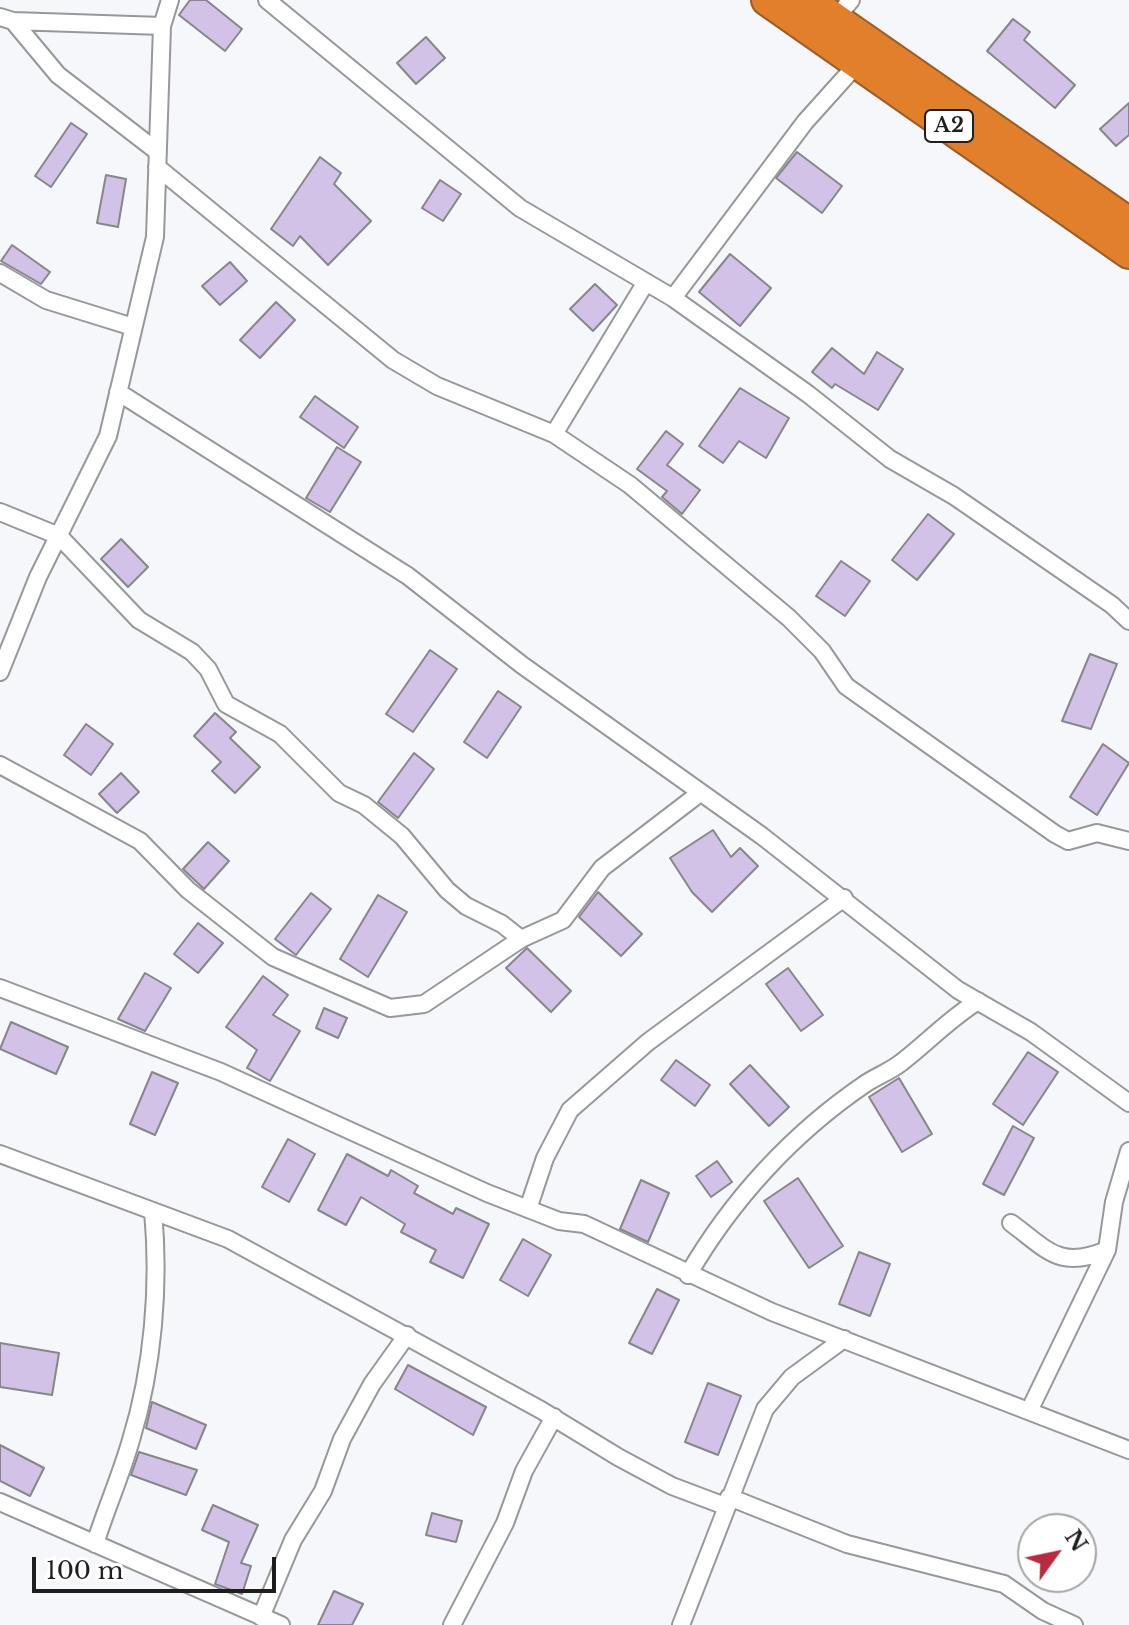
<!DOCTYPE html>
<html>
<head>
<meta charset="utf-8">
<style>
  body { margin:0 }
  #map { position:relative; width:1129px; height:1625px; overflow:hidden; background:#f6f7fa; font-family:"Libre Baskerville",serif }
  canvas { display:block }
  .north { position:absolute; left:1017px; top:1513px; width:80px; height:80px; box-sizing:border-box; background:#fff; border:2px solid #a5a5a5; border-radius:50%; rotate:57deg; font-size:22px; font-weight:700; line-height:32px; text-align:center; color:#1e1e1f }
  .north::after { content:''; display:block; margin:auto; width:28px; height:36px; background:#ba293d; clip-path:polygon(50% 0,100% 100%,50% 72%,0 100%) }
  .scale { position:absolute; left:32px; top:1557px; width:244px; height:36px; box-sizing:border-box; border:4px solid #1e1e1f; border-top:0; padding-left:10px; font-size:24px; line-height:28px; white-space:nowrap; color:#1e1e1f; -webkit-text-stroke:6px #fff; paint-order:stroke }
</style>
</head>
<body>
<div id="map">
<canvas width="1129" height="1625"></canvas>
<div class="north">N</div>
<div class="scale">100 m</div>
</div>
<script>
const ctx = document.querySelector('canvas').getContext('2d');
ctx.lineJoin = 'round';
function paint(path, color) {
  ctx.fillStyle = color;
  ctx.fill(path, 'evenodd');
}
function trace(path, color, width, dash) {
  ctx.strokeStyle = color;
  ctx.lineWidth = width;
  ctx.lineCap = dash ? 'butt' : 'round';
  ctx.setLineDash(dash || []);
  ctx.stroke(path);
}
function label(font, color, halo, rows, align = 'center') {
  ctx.font = font + ' "Libre Baskerville",serif';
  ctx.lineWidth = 6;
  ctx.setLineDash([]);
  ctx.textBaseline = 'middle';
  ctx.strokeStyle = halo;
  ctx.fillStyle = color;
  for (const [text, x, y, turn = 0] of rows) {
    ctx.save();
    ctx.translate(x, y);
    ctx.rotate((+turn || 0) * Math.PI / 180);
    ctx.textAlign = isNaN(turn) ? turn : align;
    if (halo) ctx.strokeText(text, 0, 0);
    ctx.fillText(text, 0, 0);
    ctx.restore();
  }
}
const building = new Path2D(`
  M 190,0 L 206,0 L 242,29 L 225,51 L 179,15 Z
  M 1013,19 L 1030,32 L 1024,40 L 1075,85 L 1055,108 L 987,51 Z
  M 426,37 L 445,58 L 416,84 L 397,63 Z
  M 1129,103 L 1129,135 L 1116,146 L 1100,129 Z
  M 71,123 L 87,134 L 51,187 L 35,176 Z
  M 797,152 L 842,186 L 822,213 L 776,178 Z
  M 320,157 L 341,173 L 334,184 L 371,221 L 328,265 L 300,236 L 293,246 L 271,229 Z
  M 106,175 L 126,179 L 118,227 L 97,223 Z
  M 440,180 L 461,194 L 443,221 L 422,208 Z
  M 12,245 L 50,272 L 41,284 L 1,261 Z
  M 730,254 L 771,288 L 740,326 L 699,292 Z
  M 230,262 L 247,281 L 220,305 L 202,286 Z
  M 595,284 L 617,305 L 593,331 L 570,309 Z
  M 276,302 L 295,320 L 260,358 L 240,340 Z
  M 832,348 L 864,374 L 877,352 L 903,369 L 878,410 L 835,384 L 832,388 L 812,372 Z
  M 740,388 L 789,418 L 766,458 L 739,441 L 723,463 L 699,446 Z
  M 315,396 L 358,427 L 344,448 L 300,417 Z
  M 666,431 L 683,444 L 667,465 L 700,490 L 682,514 L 662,497 L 667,491 L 637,469 Z
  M 337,447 L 361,462 L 330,512 L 306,498 Z
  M 928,514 L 954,534 L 917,580 L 892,560 Z
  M 121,539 L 148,567 L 128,587 L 101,559 Z
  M 841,561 L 870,581 L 845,616 L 816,596 Z
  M 430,650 L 457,669 L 413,732 L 386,714 Z
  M 1090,654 L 1117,664 L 1091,729 L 1062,721 Z
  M 498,691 L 521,707 L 487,758 L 464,742 Z
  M 215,713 L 236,732 L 230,738 L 260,767 L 235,793 L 212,771 L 221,762 L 194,736 Z
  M 86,724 L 113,744 L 91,775 L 64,755 Z
  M 1103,744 L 1129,763 L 1097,815 L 1070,797 Z
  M 414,753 L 434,769 L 398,818 L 378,802 Z
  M 121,773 L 139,792 L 117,813 L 99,794 Z
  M 713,830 L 731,857 L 740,848 L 758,866 L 712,912 L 692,892 L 670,858 Z
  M 208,842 L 229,861 L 204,889 L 183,869 Z
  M 598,892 L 642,934 L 621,956 L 579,917 Z
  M 311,893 L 331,909 L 296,955 L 275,939 Z
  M 378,895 L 407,912 L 368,977 L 340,959 Z
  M 198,923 L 223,943 L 198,973 L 174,954 Z
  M 527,948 L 571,991 L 551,1012 L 506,968 Z
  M 788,968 L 823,1015 L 801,1031 L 766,984 Z
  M 145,973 L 171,988 L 145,1031 L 118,1019 Z
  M 263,976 L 288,995 L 273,1015 L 300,1031 L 270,1081 L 247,1068 L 257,1050 L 226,1027 Z
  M 324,1008 L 347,1018 L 338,1038 L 316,1028 Z
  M 11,1022 L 68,1047 L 56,1074 L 0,1049 Z
  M 1028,1052 L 1058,1072 L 1023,1125 L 993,1104 Z
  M 676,1060 L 710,1085 L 695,1106 L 661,1080 Z
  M 750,1065 L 789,1107 L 769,1126 L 730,1084 Z
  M 152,1072 L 178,1083 L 155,1135 L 130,1124 Z
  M 899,1078 L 932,1134 L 902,1152 L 869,1097 Z
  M 1013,1126 L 1034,1138 L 1004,1195 L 983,1184 Z
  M 288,1139 L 315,1154 L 289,1202 L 262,1187 Z
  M 347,1154 L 388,1176 L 391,1170 L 418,1186 L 414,1193 L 453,1214 L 456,1208 L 489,1224 L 463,1278 L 430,1262 L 436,1250 L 401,1232 L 405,1224 L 361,1197 L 346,1225 L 318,1210 Z
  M 717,1161 L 732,1182 L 711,1197 L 696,1176 Z
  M 798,1178 L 843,1246 L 809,1268 L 764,1201 Z
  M 641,1180 L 669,1193 L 648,1242 L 620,1229 Z
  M 523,1239 L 551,1255 L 528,1296 L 500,1280 Z
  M 859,1252 L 890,1264 L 870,1316 L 839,1304 Z
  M 657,1289 L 679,1300 L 652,1354 L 629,1343 Z
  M 0,1343 L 59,1353 L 52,1395 L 0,1387 Z
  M 408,1365 L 486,1407 L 473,1435 L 395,1389 Z
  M 708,1383 L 741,1396 L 718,1455 L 685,1442 Z
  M 152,1402 L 206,1425 L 196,1449 L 146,1428 Z
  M 0,1445 L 44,1468 L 30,1496 L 0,1481 Z
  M 139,1452 L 197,1470 L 186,1495 L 131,1475 Z
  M 213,1505 L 258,1525 L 241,1563 L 251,1566 L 242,1594 L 215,1584 L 229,1542 L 202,1530 Z
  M 432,1513 L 462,1521 L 456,1542 L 426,1535 Z
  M 334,1591 L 363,1604 L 352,1625 L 318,1625 Z`);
const street = new Path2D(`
  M 267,0 L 520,208 L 673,298 L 808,394 L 890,459 L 954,496 L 1112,605 L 1129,621
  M 0,17 L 13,21 L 162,26
  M 835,19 L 851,0
  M 13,21 L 58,75 L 158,152
  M 157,167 L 393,360 L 437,386 L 554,434 L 630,485 L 789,618 L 822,651 L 846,686 L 1055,834 L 1068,841 L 1097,833 L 1129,841
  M 0,273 L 46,300 L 133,327
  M 673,298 L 805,122 L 858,63
  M 118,392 L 408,576 L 522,665 L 762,836 L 958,990 L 1031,1032 L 1129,1103
  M 554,434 L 646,282
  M 0,512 L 59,536 L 139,620 L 192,652 L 208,669 L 226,704 L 280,734 L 339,793 L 364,805 L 402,836 L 447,890 L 466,906 L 502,924 L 521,939
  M 0,672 L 38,577 L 108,436 L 155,237 L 162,26 L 170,0
  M 0,765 L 140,841 L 188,890 L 273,957 L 390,1008 L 424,1004 L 521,939 L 563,920 L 602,868 L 700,793
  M 0,988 L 221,1072 L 487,1193 L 559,1221 L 584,1224 L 772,1312 L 1129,1450
  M 0,1154 L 228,1239 L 541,1410 L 618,1457 L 672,1486 L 725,1506
  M 528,1209 L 545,1158 L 570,1110 L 648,1042 L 844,898
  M 1011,1223 C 1048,1250 1059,1270 1107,1250
  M 688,1275 C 732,1199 793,1133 865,1084 C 877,1076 891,1071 902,1062 C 928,1042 949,1019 978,1001
  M 1030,1409 L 1107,1250 L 1114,1202 L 1129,1151
  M 729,1497 L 847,1544 L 1004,1584 L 1043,1611 L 1074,1625
  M 0,1502 L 281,1625
  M 95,1544 C 106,1509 121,1475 131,1440 C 153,1368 160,1286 153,1211
  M 261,1617 L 293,1540 L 323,1491 L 342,1439 L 372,1384 L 407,1335
  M 452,1625 L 505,1523 L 524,1471 L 554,1417
  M 681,1625 L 765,1409 L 792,1377 L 844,1339`);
const highway = new Path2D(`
  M 767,0 L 1129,253
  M 808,0 L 1129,223`);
const shields = [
  [949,126,48]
];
const shieldNames = [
  ["A2",949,126]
];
paint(building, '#d2c2e7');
trace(building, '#878688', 2);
trace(street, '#97989a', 20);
trace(highway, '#9d5d26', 34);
trace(street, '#fff', 16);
trace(highway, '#e17f2a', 30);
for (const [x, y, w] of shields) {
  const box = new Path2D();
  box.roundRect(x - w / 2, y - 16, w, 32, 6);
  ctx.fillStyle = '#fff';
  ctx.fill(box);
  trace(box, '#1e1e1f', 2);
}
label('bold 20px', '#1e1e1f', null, shieldNames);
</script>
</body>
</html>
